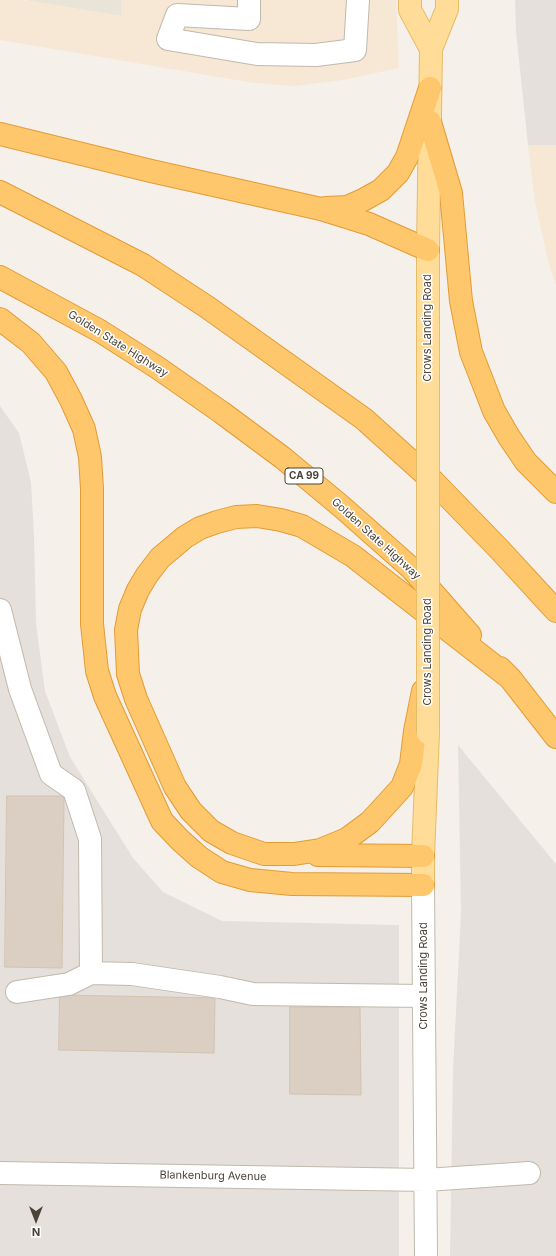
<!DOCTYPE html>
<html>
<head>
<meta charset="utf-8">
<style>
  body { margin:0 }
  #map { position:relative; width:556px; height:1256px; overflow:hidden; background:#f5f1ea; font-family:Inter,sans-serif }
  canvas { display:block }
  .north { position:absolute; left:16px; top:1200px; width:40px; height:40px; -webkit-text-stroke:3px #fff; paint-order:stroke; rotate:180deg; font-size:11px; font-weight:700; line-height:16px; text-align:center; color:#4a4237 }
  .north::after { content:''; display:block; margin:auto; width:14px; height:18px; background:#4a4237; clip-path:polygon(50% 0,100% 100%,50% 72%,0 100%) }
</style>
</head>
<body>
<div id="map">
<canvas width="556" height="1256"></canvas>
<div class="north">N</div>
</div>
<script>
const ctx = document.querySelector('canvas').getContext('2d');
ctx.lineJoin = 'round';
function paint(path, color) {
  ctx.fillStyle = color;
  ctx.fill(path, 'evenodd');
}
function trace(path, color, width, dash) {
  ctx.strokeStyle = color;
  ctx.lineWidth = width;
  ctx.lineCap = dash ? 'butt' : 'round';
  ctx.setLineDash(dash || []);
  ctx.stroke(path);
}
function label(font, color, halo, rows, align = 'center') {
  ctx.font = font + ' Inter,sans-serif';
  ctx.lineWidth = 3;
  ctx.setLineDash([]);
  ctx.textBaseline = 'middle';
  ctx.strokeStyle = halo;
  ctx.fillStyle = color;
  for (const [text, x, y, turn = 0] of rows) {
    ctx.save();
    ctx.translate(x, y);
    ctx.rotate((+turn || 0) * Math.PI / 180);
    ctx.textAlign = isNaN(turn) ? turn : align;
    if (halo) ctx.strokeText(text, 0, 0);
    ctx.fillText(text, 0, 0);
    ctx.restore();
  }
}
const residential = new Path2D(`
  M 24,0 L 121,0 L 121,16 Z`);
const commercial = new Path2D(`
  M 0,0 L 24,0 L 121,16 L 121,0 L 396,0 L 399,68 L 343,80 L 295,86 L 254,83 L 0,40 Z
  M 528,145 L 556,145 L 556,285 L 549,265 L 535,202 Z`);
const industrial = new Path2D(`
  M 515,0 L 556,0 L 556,145 L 528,145 L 516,32 Z
  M 0,406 L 19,433 L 31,482 L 34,535 L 36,623 L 45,691 L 70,757 L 133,858 L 163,892 L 222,921 L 399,925 L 399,1256 L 0,1256 Z
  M 458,745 L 556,864 L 556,1256 L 450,1256 L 453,1070 L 461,913 Z`);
const building = new Path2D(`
  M 7,796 L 64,796 L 62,968 L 5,967 Z
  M 60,995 L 215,998 L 214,1053 L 59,1050 Z
  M 290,1007 L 360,1007 L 361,1095 L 290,1094 Z`);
const minor = new Path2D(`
  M 249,0 L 249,19 L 177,15 L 168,39 L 257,54 L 316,55 L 355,50 L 358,0
  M 0,610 L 20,689 L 51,774 L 74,790 L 90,839 L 91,973 L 132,974 L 220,987 L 253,994 L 424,996
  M 423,885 L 426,1256
  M 17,992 L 69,984 L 91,973
  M 0,1173 L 426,1180 L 529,1173`);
const major = new Path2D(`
  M 410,0 L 410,10 L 431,49
  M 428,437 L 428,250 L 431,49 L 447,9 L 447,0
  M 423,885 L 423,856 L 428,733`);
const highway = new Path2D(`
  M 430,122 L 451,193 L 461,301 L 471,352 L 494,411 L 509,437 L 526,462 L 556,492
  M 0,134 L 151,171 L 321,209 L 369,224 L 428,250
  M 0,192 L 143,265 L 207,307 L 364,419 L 434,482 L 500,550 L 556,611
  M 326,208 L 347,207 L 363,200 L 381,190 L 398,173 L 407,157 L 430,88
  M 0,277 L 100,331 L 158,368 L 221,412 L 283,458 L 342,507 L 412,569 L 470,635
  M 0,319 L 31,343 L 56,372 L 71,400 L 84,429 L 90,457 L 92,489 L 92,624 L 97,671 L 105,696 L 162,821 L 180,840 L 199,857 L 222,872 L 250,880 L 292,884 L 423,885
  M 500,668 L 510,678 L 556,737
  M 423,691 L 415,731 L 411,764 L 402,787 L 370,822 L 347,839 L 320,850 L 294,854 L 264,854 L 232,843 L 211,831 L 191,811 L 175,787 L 136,699 L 128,674 L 126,630 L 130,609 L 138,590 L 147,575 L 160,558 L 185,537 L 200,528 L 217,522 L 236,517 L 257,516 L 281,520 L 302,526 L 353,556 L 510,678
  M 318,855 L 423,856`);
const majorBridge = new Path2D(`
  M 428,437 L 428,733`);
const shields = [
  [304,476,38]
];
const shieldNames = [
  ["CA 99",304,476]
];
const streetNames = [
  ["Crows Landing Road",428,328,-90],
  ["Golden State Highway",118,344,32],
  ["Golden State Highway",376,539,42],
  ["Crows Landing Road",428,652,-90],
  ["Crows Landing Road",424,976,-90],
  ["Blankenburg Avenue",213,1176,1]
];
paint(residential, '#e9e3d8');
paint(commercial, '#f7e7d5');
paint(industrial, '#e5e0db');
paint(building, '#dacfc2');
trace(building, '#d3c4b1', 1);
trace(minor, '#c1b9ac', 24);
trace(major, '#e8bb65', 24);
trace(highway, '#e39b36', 24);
trace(minor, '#fff', 22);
trace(major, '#fd9', 22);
trace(highway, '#ffc76b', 22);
trace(majorBridge, '#e8bb65', 24, []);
trace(majorBridge, '#fd9', 22);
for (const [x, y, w] of shields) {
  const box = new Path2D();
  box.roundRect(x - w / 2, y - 8, w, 16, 3);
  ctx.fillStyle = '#fff';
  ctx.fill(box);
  trace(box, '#4a4237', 1);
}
label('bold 10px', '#4a4237', null, shieldNames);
label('11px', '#4a4237', '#fff', streetNames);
</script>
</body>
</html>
